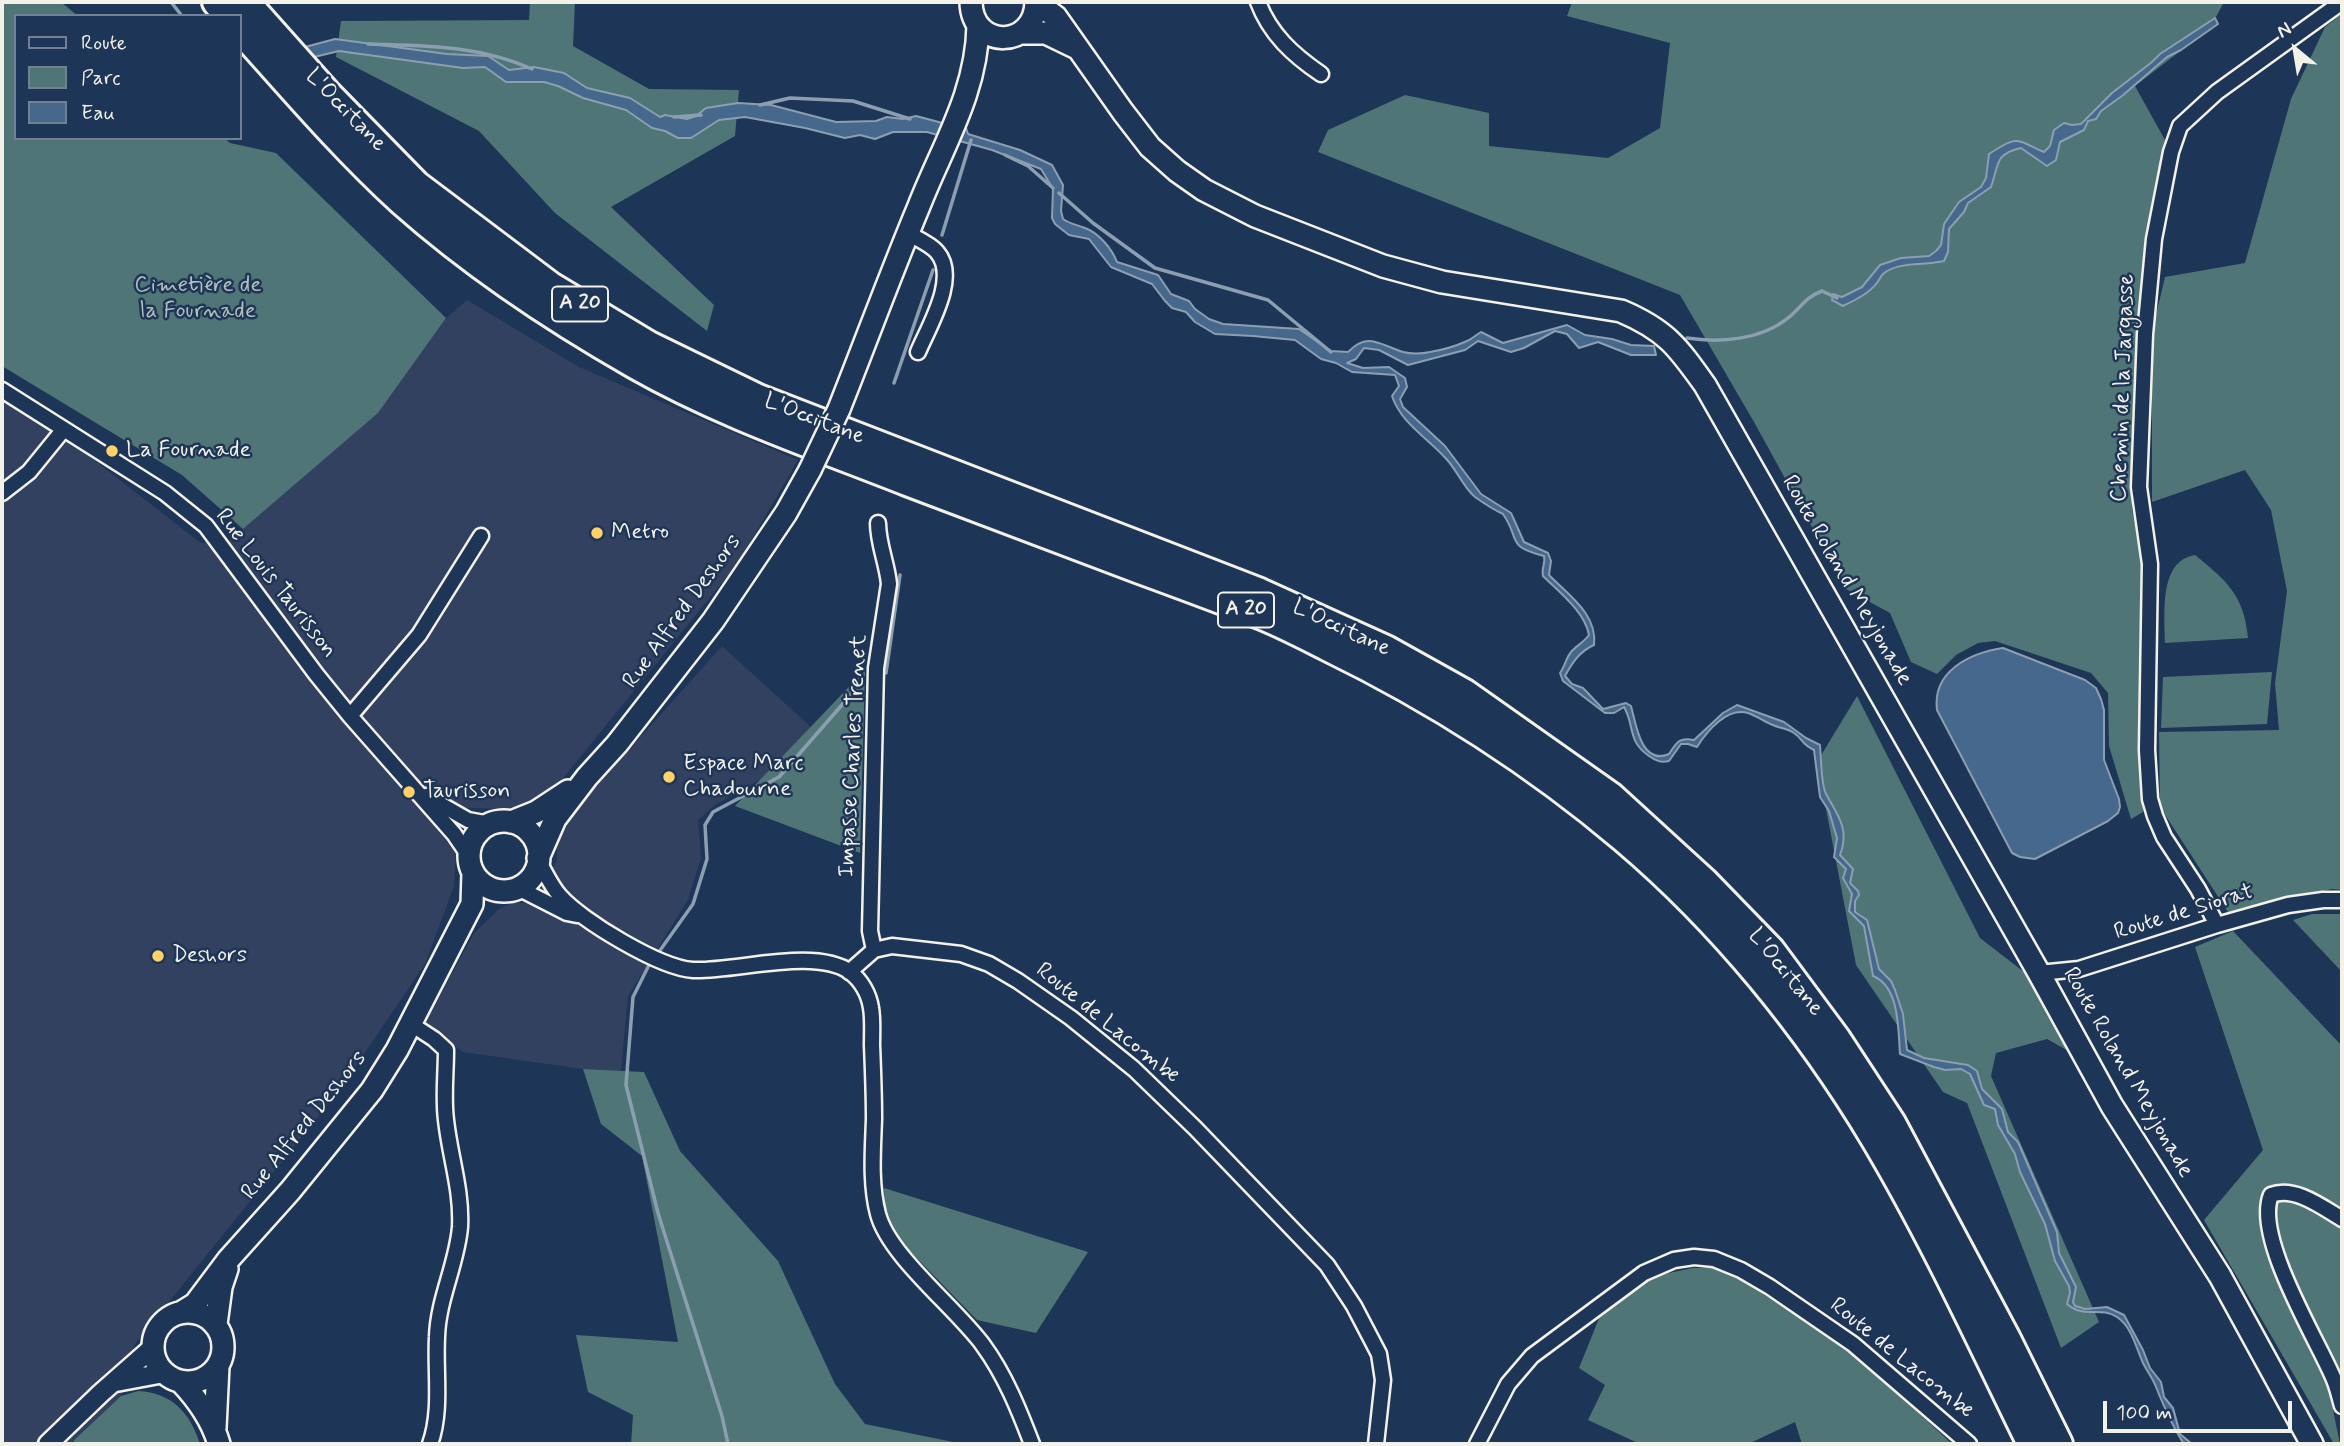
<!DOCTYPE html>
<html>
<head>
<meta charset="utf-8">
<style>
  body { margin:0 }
  #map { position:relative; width:2344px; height:1446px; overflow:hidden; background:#1d3557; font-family:Mynerve,sans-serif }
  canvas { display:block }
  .frame { position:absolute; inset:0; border:4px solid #f4f1e8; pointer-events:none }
  .legend { position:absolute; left:14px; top:14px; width:228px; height:126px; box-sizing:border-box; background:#1d3557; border:2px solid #738091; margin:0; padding:9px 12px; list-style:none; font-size:21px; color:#f4f1e8 }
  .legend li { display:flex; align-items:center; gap:14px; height:35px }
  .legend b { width:35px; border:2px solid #738091 }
  .north { position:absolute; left:2260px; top:14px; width:70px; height:70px; -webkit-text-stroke:5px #1d3557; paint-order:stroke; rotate:330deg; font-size:19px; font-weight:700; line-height:28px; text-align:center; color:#f4f1e8 }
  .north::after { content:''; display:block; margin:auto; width:24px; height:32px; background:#f4f1e8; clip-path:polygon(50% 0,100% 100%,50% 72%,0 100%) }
  .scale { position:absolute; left:2103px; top:1401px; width:189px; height:32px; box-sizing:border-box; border:4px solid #f4f1e8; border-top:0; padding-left:9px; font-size:21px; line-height:24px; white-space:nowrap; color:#f4f1e8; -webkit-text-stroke:5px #1d3557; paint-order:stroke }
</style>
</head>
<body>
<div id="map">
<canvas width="2344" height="1446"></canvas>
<div class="frame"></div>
<ul class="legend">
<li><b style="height:9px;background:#1d3557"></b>Route</li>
<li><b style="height:19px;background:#4f7577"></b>Parc</li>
<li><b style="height:19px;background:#46688c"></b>Eau</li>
</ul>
<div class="north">N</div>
<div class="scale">100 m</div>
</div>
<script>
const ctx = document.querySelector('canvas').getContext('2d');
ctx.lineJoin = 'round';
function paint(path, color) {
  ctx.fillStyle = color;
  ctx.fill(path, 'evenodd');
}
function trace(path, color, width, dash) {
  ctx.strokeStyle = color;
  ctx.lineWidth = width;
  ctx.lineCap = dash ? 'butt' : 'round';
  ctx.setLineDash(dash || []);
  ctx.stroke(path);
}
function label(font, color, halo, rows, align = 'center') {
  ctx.font = font + ' Mynerve,sans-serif';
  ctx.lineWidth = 5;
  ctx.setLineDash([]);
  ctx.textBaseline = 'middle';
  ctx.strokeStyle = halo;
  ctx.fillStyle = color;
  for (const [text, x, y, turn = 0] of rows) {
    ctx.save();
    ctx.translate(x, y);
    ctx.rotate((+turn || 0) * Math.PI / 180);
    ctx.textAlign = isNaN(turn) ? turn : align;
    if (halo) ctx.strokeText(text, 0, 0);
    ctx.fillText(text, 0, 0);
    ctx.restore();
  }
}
const built = new Path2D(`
  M 467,300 L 579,367 L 798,460 L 738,563 L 555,788 L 530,803 L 506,809 L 467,808 L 435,827 L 456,851 L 454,886 L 425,964 L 339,1091 L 135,1344 L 121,1396 L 69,1444 L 2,1444 L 2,400 L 81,450 L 201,543 L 230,540 L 378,413 L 446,318 Z
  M 722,646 L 811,727 L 763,778 L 715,805 L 698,820 L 701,858 L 688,900 L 628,996 L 621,1071 L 583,1069 L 463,1052 L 425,1024 L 474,933 L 499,909 L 511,903 L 533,903 L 557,860 L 557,846 L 566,820 Z`);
const green = new Path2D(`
  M 2,2 L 61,2 L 78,16 L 16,16 L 16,138 L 224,138 L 230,143 L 276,153 L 446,318 L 378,413 L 243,529 L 182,475 L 2,366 Z
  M 530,2 L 575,2 L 573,46 L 649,89 L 739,90 L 735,136 L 611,207 L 714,305 L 707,331 L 555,213 L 479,131 L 336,57 L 341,21 L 529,20 Z
  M 1572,2 L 2224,2 L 2210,28 L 2135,86 L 2165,140 L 2146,244 L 2138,330 L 2131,447 L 2132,509 L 2141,556 L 2145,616 L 2139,736 L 2143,812 L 2131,819 L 2109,746 L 2108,693 L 2091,673 L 1995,641 L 1978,643 L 1956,655 L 1937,674 L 1911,662 L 1890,613 L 1846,589 L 1754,422 L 1680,295 L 1318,152 L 1328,130 L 1405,95 L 1489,113 L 1489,146 L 1608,158 L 1660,128 L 1670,43 L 1567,16 Z
  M 2342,14 L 2342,890 L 2332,889 L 2228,912 L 2160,807 L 2159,732 L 2279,730 L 2275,683 L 2287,591 L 2271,510 L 2245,470 L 2152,502 L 2152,332 L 2165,277 L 2245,263 L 2291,99 L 2325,27 Z
  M 2195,555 C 2227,581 2244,595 2248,638 L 2165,643 C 2165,615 2158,561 2195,555 Z
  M 865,670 L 860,853 L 735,806 Z
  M 2272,672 L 2267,724 L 2161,728 L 2163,677 Z
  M 1857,696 L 1980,938 L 2024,972 L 2072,1053 L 2047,1039 L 1996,1053 L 1991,1076 L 2099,1322 L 2061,1348 L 1967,1103 L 1943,1092 L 1856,965 L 1817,762 Z
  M 2312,914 L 2342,914 L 2342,972 L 2293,920 Z
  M 2233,931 L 2342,1046 L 2342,1396 L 2331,1400 L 2340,1444 L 2334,1444 L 2204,1220 L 2263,1150 L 2195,947 Z
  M 583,1069 L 644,1072 L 680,1151 L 778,1261 L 835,1384 L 865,1424 L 963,1444 L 631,1444 L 633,1415 L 588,1392 L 576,1335 L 678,1342 L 642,1156 L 601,1124 Z
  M 884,1188 L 1088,1252 L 1036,1333 L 977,1320 L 904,1245 L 885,1213 Z
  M 1693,1268 L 1720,1268 L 1843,1343 L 1952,1444 L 1802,1444 L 1795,1422 L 1748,1444 L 1640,1444 L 1588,1420 L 1605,1385 L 1579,1368 L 1602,1311 L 1654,1276 Z
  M 138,1391 C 173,1393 190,1413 200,1444 L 78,1444 L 73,1441 L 121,1396 Z`);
const water = new Path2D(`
  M 2215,18 L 2218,24 L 2181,50 L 2167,57 L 2122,96 L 2101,111 L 2096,119 L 2088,121 L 2084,130 L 2060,142 L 2056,160 L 2047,166 L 2021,148 C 1994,154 1999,165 1991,187 L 1968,203 L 1964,212 L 1949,229 L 1948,252 L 1944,261 C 1925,266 1898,261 1883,274 C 1880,277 1879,281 1876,284 C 1868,294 1855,300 1843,306 L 1832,300 L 1833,294 L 1842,297 L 1862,287 L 1880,265 L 1901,258 L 1929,256 L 1936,251 L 1941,245 L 1944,224 L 1959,202 L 1981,187 L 1986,178 L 1989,154 C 2019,134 2016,140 2044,152 L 2050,146 L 2054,130 L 2064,123 L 2072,125 L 2081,124 L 2112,93 L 2152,62 L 2160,54 Z
  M 335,39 L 447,54 L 488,56 L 509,70 L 534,67 L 564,73 L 587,88 L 630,98 L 660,117 L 665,115 L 687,119 L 696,116 L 706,108 L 738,103 L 771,105 L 836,122 L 876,121 L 887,117 L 903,119 L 916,116 L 950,125 L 965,125 L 968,134 L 1020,150 L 1052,165 L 1063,185 L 1061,211 L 1063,219 C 1070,224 1078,225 1085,228 C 1099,233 1112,249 1117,262 L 1158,275 L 1171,294 L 1189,301 L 1195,309 L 1209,319 L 1223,324 L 1299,329 L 1331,351 L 1348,352 C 1368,331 1380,345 1403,352 C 1410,354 1422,354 1430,352 C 1442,350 1456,346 1467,341 C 1472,339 1476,335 1481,332 L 1503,343 L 1567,325 L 1585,335 L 1612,339 L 1631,345 L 1654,346 L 1656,355 L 1631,355 L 1598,342 L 1579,348 L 1567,334 L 1555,331 L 1524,348 L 1511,352 L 1478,341 L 1465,350 L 1408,365 L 1379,350 L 1364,348 L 1356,359 L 1347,363 L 1363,368 L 1389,367 L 1405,378 L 1407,387 L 1400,399 L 1403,407 L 1445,446 L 1481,494 L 1511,513 L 1524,542 L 1548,553 L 1551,561 L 1549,575 C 1567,594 1598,614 1594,645 C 1580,651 1572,663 1565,676 L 1572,684 L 1583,688 L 1603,709 L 1626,703 L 1631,706 C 1636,724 1641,766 1669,754 C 1677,742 1679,737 1694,740 L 1723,713 L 1737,705 L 1784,722 L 1806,738 L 1820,745 C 1821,756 1821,785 1826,794 C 1838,815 1850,830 1840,855 L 1853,869 L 1850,883 L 1858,891 L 1859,895 L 1855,901 L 1855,912 L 1867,920 L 1879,969 L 1891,981 L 1895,990 L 1903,1014 L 1907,1050 L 1924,1058 L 1968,1065 L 1977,1071 L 1982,1089 L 2002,1109 L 2008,1132 L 2018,1142 L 2057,1232 L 2059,1253 L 2076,1287 L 2073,1302 L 2075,1306 L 2085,1309 L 2107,1307 L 2124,1315 L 2143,1350 L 2150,1368 L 2161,1382 L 2164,1397 L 2173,1408 L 2180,1434 L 2192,1444 L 2184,1444 C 2172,1426 2164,1407 2156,1387 C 2153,1379 2147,1371 2143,1363 C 2136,1348 2132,1327 2117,1317 C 2100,1306 2084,1319 2067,1304 L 2070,1293 L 2069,1286 L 2055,1261 L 2045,1224 L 2020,1172 L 2015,1154 L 1998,1125 L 1995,1109 L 1984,1105 L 1970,1074 L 1961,1069 L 1945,1070 L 1934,1067 L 1900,1054 C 1898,1029 1900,987 1873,976 L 1864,926 L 1849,911 L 1852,894 L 1843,878 L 1846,869 L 1834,857 L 1837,838 L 1829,811 L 1820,797 L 1814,750 C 1801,744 1803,739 1794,733 C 1789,729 1779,728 1773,725 C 1765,722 1757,716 1748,713 C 1727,707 1707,731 1697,747 L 1688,744 L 1681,744 L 1669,761 C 1661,763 1656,761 1649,756 C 1627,741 1635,726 1624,707 L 1614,713 L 1605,713 L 1563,681 L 1560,673 C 1565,666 1566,658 1571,652 C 1576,646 1583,643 1589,635 C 1585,612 1559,592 1543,576 C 1541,568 1546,563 1544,556 C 1505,546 1521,540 1503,514 C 1492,509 1485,504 1475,497 C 1465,489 1458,473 1449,462 C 1431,440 1401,424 1392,396 L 1399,386 L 1395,375 L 1352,372 L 1336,363 L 1321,359 L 1295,340 L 1253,336 L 1215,334 L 1195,322 L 1186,312 L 1172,308 L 1165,301 L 1152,284 L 1111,267 L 1089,239 L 1069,235 L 1055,224 L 1052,218 L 1053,189 L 1041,169 L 992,150 L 927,132 L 893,132 L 875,139 L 860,135 L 845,138 L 805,128 L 745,117 L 719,120 L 691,138 L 678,138 L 665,131 L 652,128 L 626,110 L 583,98 L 558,86 L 544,82 L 506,82 L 485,67 L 463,68 L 339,51 L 314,57 L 305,47 Z
  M 2003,648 L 2085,680 L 2096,688 L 2101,699 L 2104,710 L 2104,760 L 2119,799 L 2120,807 L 2118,813 L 2108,821 L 2035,859 L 2020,857 L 2012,853 L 1937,710 C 1932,671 1970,653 2003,648 Z`);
const stream = new Path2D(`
  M 171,2 L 182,16
  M 368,44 C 426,46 478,45 532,69
  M 760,105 L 790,98 L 853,101 L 910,119
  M 674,117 L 701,115
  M 1005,155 L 1028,166 L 1053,188
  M 1059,193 L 1093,223 L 1155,268 L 1268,300 L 1331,352
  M 942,235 L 971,140
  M 1687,338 C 1720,343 1761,340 1788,318 C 1802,307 1804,298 1822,291 L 1837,298
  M 894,383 L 933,270
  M 886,673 L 900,575
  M 656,956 L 693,904 L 707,859 L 705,825 L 713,812 L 779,777 L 862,682
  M 651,961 L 633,997 L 626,1085 L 658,1213 L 722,1416 L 728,1444`);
const minor = new Path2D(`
  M 1258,2 C 1270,34 1293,55 1321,74
  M 909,234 C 918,239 930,244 937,252 C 959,277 929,326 918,352
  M 2,390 L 165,493 L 206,526 L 316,674 L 350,716 L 454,834 L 469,856
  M 2,493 L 29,472 L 64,429
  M 350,716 L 419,635 L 481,536
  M 426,796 L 468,820 L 490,824
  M 538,860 C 545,872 551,886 560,896 C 582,921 660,968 693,970 C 735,972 815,947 850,972 C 861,980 869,994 871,1008 C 873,1019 872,1033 872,1045 C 873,1069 874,1094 874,1119 C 873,1150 870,1183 878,1214 C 889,1256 955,1307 983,1345 C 1005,1375 1019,1410 1032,1444
  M 518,888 L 567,913 L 577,915
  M 2217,925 L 2198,889 L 2164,837 L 2155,816 L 2150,799 L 2147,750 L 2150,564 L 2139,487 L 2145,334 L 2154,239 L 2171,152 L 2180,126 L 2217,92 L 2342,2
  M 874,950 L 870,931 L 876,668 L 889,584 C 887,563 878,544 878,523
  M 849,972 L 874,950 L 892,946 L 961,954 L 989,964 L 1018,981 L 1071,1018 L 1134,1069 L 1195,1128 L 1327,1265 L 1354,1306 L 1379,1354 L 1383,1380 L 1376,1444
  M 2039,973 L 2079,969 L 2217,925 L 2288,905 L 2323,900 L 2342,900
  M 411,1024 L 434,1039 L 446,1050 C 446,1074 443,1097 446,1120 C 450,1157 462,1190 460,1227 C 457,1264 438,1299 437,1337 C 435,1372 442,1411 430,1444
  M 2342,1219 C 2322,1207 2295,1186 2271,1195 C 2254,1236 2314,1334 2332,1375 C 2337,1385 2339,1396 2342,1406
  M 1477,1444 L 1508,1384 L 1532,1356 L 1644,1273 L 1674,1260 L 1694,1257 L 1714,1259 L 1741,1270 L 1770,1287 L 1853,1344 L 1969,1444`);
const tertiary = new Path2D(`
  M 116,1382 L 164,1373
  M 48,1444 L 101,1393 L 152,1348`);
const secondary = new Path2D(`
  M 971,2 C 972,50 1035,49 1036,2
  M 1036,2 L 1056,17 L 1123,112 L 1150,147 L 1177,171 L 1204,190 L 1255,216 L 1383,266 L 1442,282 L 1621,311 C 1666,330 1678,347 1705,385 L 2039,973 L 2112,1106 L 2220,1276 L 2312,1444
  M 1020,33 L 1046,33 L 1077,48
  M 839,409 C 866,341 891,273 919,206 C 943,145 977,92 978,25
  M469 856a35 35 0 1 1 70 0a35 35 0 1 1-70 0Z
  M 511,822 L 536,812 L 568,791
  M 538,858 L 555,819 L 587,777 L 617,744 L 713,621 L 786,513 L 810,470
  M153 1347a35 35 0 1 1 70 0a35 35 0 1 1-70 0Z
  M 182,1312 L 195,1304 L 228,1260 L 290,1191 L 372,1090 L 397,1050 L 472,904 L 473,873
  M 216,1324 L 221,1287 L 227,1269
  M 181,1382 C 199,1401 212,1420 219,1444
  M 215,1428 L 218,1366`);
const motorway = new Path2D(`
  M 216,2 L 228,16
  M 246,2 L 327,93 L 417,185 L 551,286 L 649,345 L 758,398 L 1260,592 L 1386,649 L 1465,693 L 1611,796 L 1704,881 L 1771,950 L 1837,1039 L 1892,1123 L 2007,1339 L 2059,1444
  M 240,30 C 292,88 344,149 402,202 C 473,265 554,319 635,365 C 721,414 816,446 907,482 C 985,512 1063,541 1140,570 C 1181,585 1222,600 1262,616 C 1284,625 1305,636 1327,647 C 1434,699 1533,762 1624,839 C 1723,923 1808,1028 1874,1138 C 1933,1237 1981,1342 2031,1444`);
const secondaryBridge = new Path2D(`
  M 810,470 L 839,409`);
const markers = [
  [112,451,7,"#ffd166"],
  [597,533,7,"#ffd166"],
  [669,777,7,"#ffd166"],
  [409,792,7,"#ffd166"],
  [158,956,7,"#ffd166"]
];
const shields = [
  [580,304,56],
  [1246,610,56]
];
const shieldNames = [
  ["A 20",580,304],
  ["A 20",1246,610]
];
const streetNames = [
  ["L'Occitane",345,111,46],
  ["Chemin de la Jargasse",2124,388,-88],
  ["L'Occitane",814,420,21],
  ["Route Roland Meyjonade",1846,581,60],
  ["Rue Louis Taurisson",275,584,52],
  ["Rue Alfred Deshors",683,612,-54],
  ["L'Occitane",1341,629,25],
  ["Impasse Charles Trenet",854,756,-87],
  ["Route de Siorat",2184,913,-17],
  ["L'Occitane",1785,973,51],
  ["Route de Lacombe",1107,1024,39],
  ["Route Roland Meyjonade",2127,1073,60],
  ["Rue Alfred Deshors",305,1126,-51],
  ["Route de Lacombe",1901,1359,39]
];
const parkNames = [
  ["Cimetière de",198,286],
  ["la Fournade",198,312]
];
const poiNames = [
  ["La Fournade",126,451],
  ["Metro",611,533],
  ["Espace Marc",683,764],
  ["Chadourne",683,790],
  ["Taurisson",423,792],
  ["Deshors",172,956]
];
paint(built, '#32415f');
paint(green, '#4f7577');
paint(water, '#46688c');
trace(water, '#8c9fb1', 2);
trace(stream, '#8c9fb1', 3.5);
trace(minor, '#f4f1e8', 19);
trace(tertiary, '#f4f1e8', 23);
trace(secondary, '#f4f1e8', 26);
trace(motorway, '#f4f1e8', 32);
trace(minor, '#1d3557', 14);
trace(tertiary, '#1d3557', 18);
trace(secondary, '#1d3557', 21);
trace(motorway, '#1d3557', 26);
trace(secondaryBridge, '#f4f1e8', 26, []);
trace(secondaryBridge, '#1d3557', 21);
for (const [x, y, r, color] of markers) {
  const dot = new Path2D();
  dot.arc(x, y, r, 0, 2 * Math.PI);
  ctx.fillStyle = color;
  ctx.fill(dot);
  trace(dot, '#1d3557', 2.5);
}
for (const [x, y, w] of shields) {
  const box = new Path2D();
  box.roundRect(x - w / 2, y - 17.5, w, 35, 5);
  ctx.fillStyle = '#1d3557';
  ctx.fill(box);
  trace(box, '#f4f1e8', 2);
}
label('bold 21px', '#f4f1e8', null, shieldNames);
label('23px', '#f4f1e8', '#1d3557', streetNames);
label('23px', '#b2bfbb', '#1d3557', parkNames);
label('23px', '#f4f1e8', '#1d3557', poiNames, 'left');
</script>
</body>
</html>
